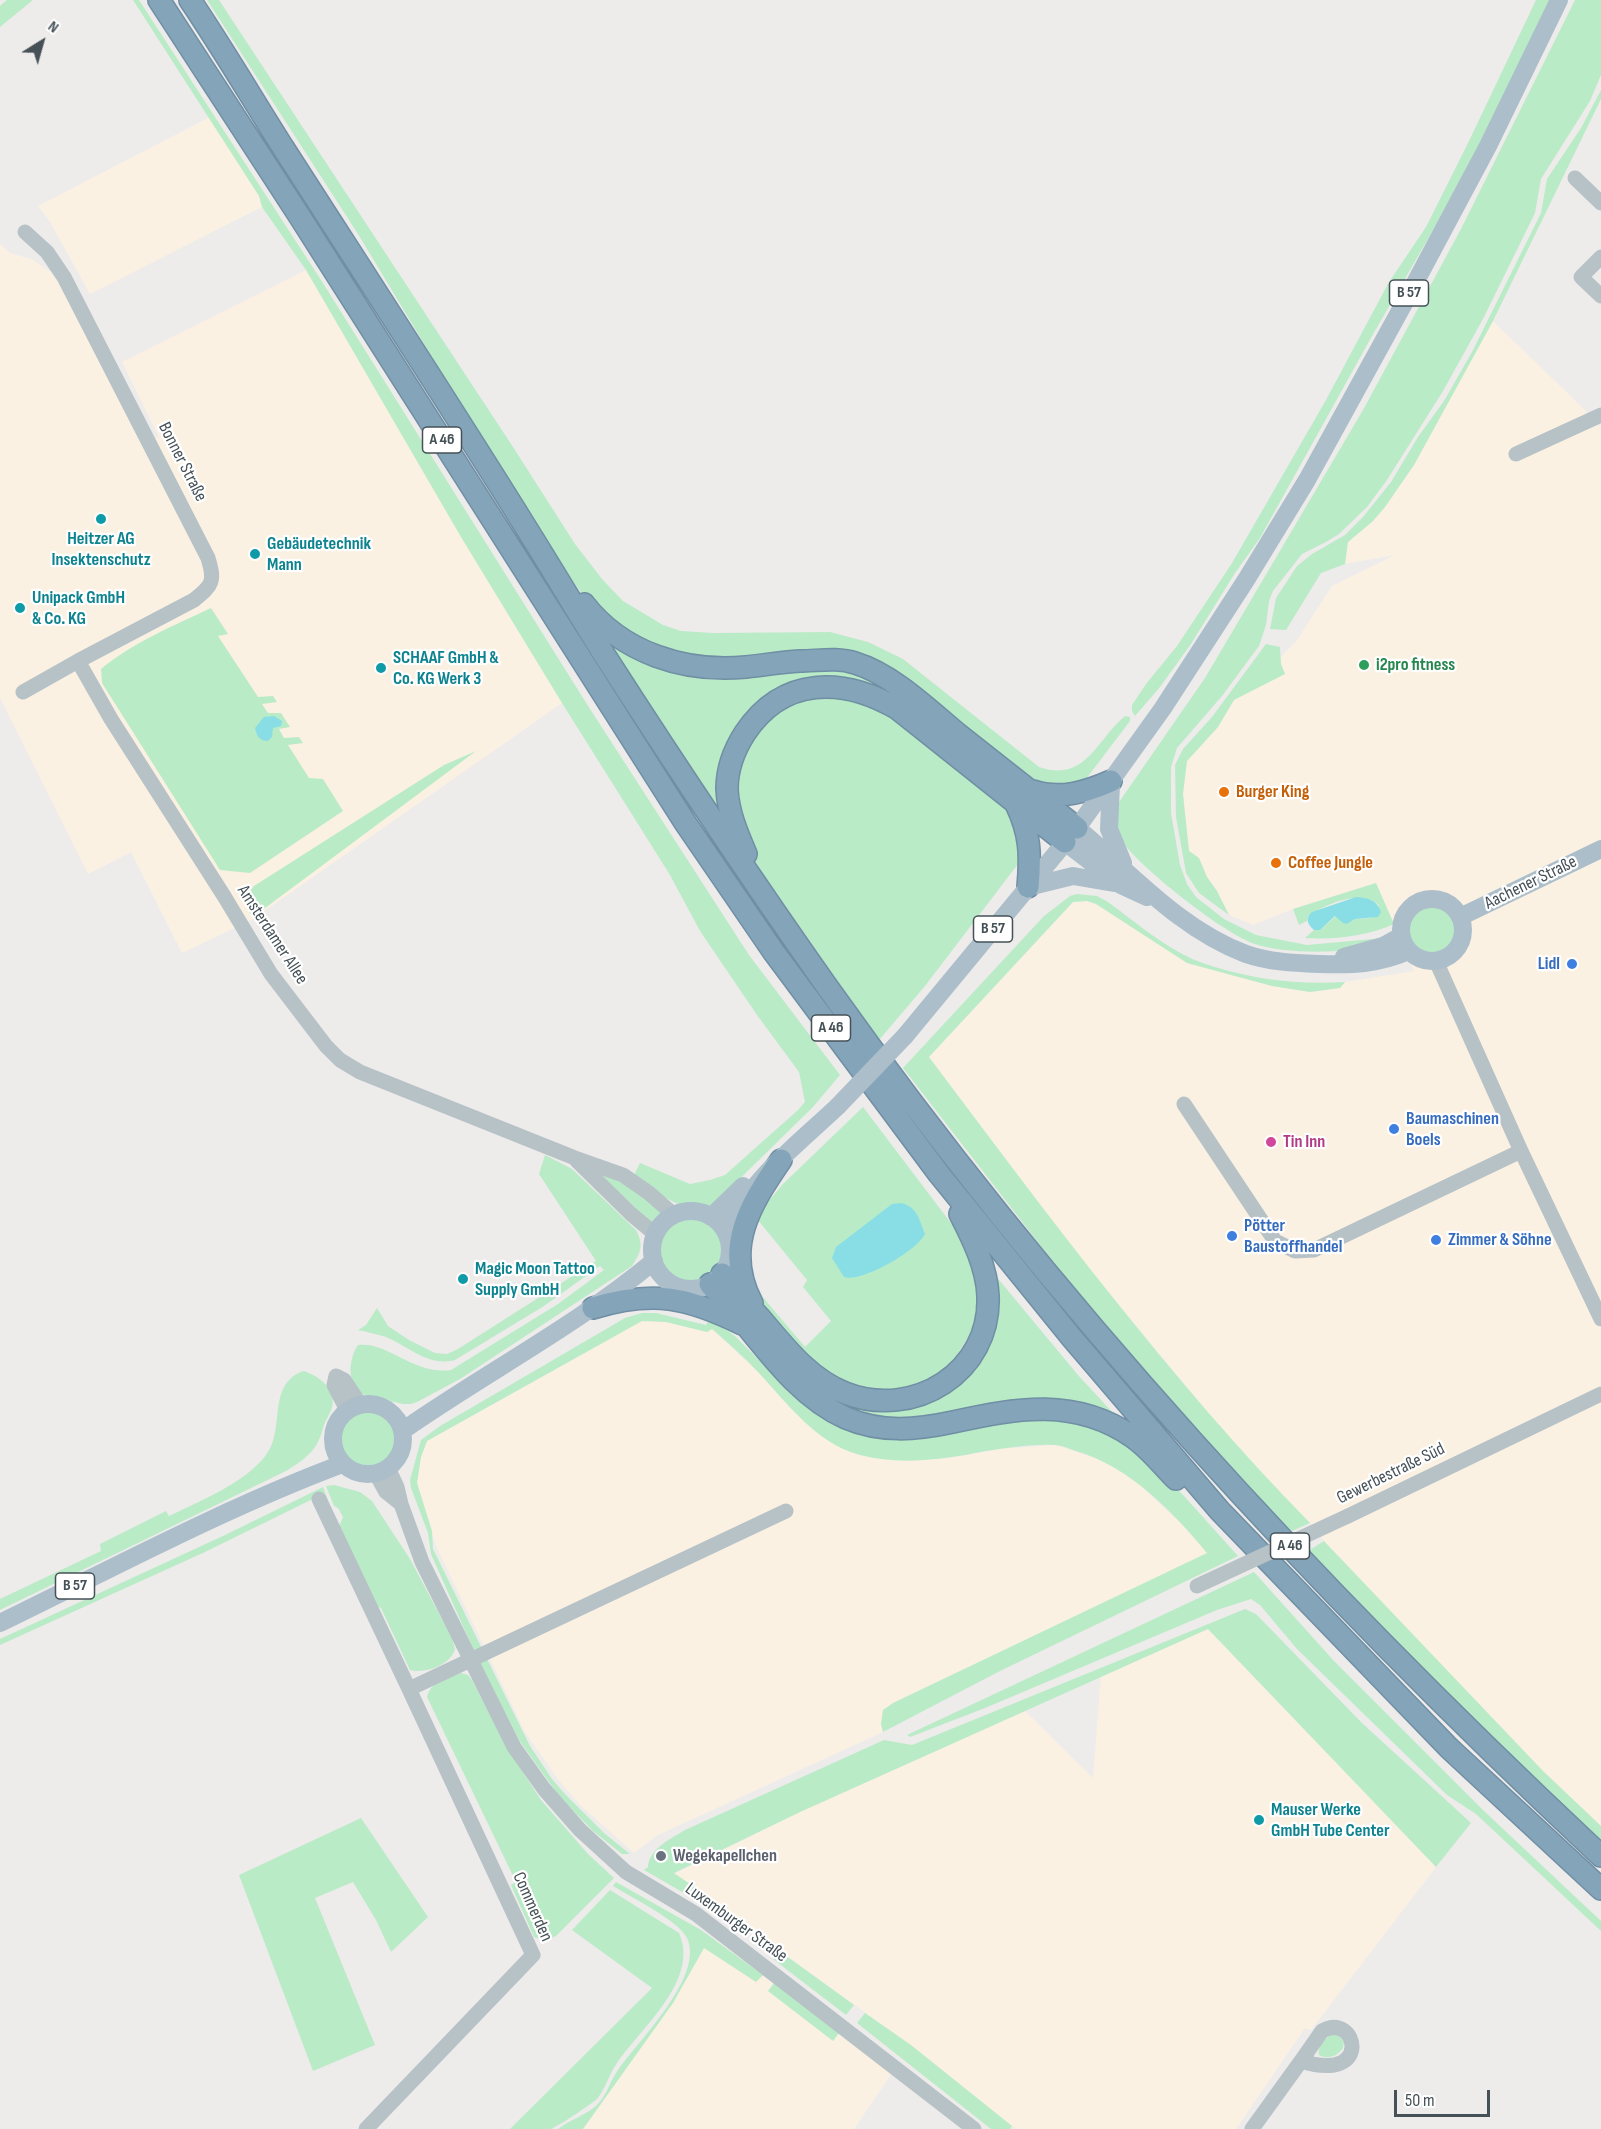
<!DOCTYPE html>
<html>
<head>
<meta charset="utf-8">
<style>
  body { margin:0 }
  #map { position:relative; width:1601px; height:2129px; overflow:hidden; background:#eeebeb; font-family:"Sofia Sans Condensed",sans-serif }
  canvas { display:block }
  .north { position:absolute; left:12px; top:12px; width:60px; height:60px; -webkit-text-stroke:4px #fff; paint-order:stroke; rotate:37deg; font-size:16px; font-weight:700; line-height:24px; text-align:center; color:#455157 }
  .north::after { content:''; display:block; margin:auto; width:21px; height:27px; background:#455157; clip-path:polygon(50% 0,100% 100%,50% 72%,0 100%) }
  .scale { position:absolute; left:1394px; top:2090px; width:96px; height:27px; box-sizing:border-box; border:3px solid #455157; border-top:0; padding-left:8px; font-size:18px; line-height:21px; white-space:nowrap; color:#455157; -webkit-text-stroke:4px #fff; paint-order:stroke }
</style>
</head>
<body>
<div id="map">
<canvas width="1601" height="2129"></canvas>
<div class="north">N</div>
<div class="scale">50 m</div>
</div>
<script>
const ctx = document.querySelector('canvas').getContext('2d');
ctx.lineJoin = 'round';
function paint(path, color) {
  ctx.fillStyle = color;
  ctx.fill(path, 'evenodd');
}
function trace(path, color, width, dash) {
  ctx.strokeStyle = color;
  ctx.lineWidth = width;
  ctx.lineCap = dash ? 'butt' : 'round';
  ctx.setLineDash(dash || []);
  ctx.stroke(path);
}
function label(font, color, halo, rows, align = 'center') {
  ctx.font = font + ' "Sofia Sans Condensed",sans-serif';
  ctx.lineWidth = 4.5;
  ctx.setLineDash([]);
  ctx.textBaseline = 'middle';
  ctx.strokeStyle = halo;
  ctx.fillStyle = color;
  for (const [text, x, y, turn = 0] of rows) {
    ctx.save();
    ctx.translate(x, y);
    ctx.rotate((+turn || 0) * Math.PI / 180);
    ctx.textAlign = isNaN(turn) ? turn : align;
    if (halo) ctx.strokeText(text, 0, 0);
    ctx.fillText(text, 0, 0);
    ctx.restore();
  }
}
const commercial = new Path2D(`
  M 210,117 L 259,196 L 262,207 L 90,294 L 50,222 L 38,206 Z
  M 0,244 L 10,253 L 31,259 L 51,272 L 67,296 L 143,441 L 159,437 L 122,362 L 306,270 L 562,703 L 253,919 L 182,953 L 131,852 L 88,874 L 0,698 Z
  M 1493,321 L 1586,411 L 1599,426 L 1601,425 L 1601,1826 L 1543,1771 L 1329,1547 L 1310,1523 L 1263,1475 L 1199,1402 L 1070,1245 L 929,1057 L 1073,902 L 1087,901 L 1096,904 L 1187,963 L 1272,986 L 1310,992 L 1340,988 L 1345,982 L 1414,971 L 1376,883 L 1293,909 L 1253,925 L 1229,915 L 1217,891 L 1207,877 L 1199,858 L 1189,851 L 1183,794 L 1187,761 L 1218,727 L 1234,700 L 1246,694 L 1297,640 L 1332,586 L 1395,555 L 1345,564 L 1348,542 L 1373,521 L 1385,507 L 1414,465 Z
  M 642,1320 L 666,1322 L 707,1332 L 712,1329 L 759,1373 L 790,1408 L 823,1437 L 859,1455 L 916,1460 L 949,1458 L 1000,1449 L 1056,1445 L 1104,1461 L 1130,1476 L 1186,1528 L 1208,1553 L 893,1703 L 881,1724 L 883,1732 L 658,1835 L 634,1853 L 580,1805 L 557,1778 L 525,1732 L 436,1546 L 417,1483 L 421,1457 L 427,1441 Z
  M 1208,1629 L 1436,1867 L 1311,2030 L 1305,2028 L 1236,2129 L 1016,2129 L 910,2045 L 674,1874 L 800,1812 L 1025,1711 L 1093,1778 L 1101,1675 Z
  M 717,1941 L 892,2073 L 854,2129 L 583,2129 L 673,2003 L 704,1948 Z`);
const green = new Path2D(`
  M 7,0 L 33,0 L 0,27 L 0,6 Z
  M 133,0 L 139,0 L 321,280 L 590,709 L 749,955 L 840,1075 L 813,1107 L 713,1205 C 685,1218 655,1190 634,1175 L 640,1163 L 690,1184 L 710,1180 L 725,1175 L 798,1110 L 805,1102 L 799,1072 L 757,1015 L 700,931 L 670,875 L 562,703 L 461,537 L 306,270 L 262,207 L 259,196 Z
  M 207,0 L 219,0 L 513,447 L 575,544 L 602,579 L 623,601 L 663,625 L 681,631 L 713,633 L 830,632 L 868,642 L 903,659 L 1039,767 C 1086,783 1096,740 1125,716 L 1130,717 L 1130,721 L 1083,783 L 1046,791 L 869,664 L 700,662 L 674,657 L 607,621 L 580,591 L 555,556 L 503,475 L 358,234 Z
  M 1536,0 L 1551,0 L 1478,152 L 1372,336 L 1260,538 L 1235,573 L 1191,644 L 1160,687 L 1135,716 L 1132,711 L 1132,705 L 1146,684 L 1177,646 L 1232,563 L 1326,400 L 1389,282 L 1426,227 L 1469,141 Z
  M 1575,0 L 1601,0 L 1601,75 L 1590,101 L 1541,179 L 1535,213 L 1483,319 L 1443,391 L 1387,480 L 1367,507 L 1339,534 L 1326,542 L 1302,554 L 1273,591 L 1269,601 L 1266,625 L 1259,646 L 1222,696 L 1177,748 L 1171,767 L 1171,813 L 1180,865 L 1187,884 L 1196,897 L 1224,919 L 1256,935 L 1307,945 L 1373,939 L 1374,945 C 1346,954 1283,954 1255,944 C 1224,934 1139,867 1121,840 C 1113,830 1116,817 1117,805 L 1205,678 L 1363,410 L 1461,229 Z
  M 1601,90 L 1601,99 L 1493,321 L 1414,465 L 1385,507 L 1373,521 L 1348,542 L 1345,564 L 1321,573 L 1286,630 L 1270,629 L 1276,598 L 1297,566 L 1312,554 L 1345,535 L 1363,517 L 1391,482 L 1418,437 L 1444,401 L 1472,352 L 1541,213 L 1547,179 L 1581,128 Z
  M 211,608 L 228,634 L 218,636 L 258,697 L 273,696 L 277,702 L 262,704 L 268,713 L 281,713 L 290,727 L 279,729 L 284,738 L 299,737 L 303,743 L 288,745 L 309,778 L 323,779 L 343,811 L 250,873 L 220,870 L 102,683 L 101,669 C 134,642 173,626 211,608 Z
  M 600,628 L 649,659 L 844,665 L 921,710 L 849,679 L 831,678 L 784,687 L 756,704 L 738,728 L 725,819 Z
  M 1266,644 L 1280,647 L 1281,664 L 1285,674 L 1234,700 L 1218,727 L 1187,761 L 1183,794 L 1189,851 L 1199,858 L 1207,877 L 1217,891 L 1229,915 L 1199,893 L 1186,873 L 1176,817 L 1175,765 L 1183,749 L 1212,717 Z
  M 862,697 L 922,735 L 956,770 L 979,786 L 1015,818 L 1022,851 L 1018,864 L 925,986 L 879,1040 L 765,877 L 747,848 L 733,800 L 744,744 L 766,713 L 796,698 Z
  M 476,751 L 253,917 C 244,906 244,896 254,886 L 444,765 Z
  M 1376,883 L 1394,924 C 1368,936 1334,940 1305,938 L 1314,930 L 1320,930 L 1336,916 L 1347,924 L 1355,919 L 1372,918 L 1379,905 C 1359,889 1326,904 1308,916 L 1307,921 L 1299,925 L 1293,909 Z
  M 1077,894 L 1097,896 L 1108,902 C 1137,923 1166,949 1200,962 C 1247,979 1296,985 1345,982 L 1340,988 L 1310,992 L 1272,986 L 1187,963 L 1096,904 L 1087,901 L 1073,902 L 929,1057 C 1049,1217 1169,1379 1310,1523 L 1290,1532 L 1163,1392 L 1061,1272 L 903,1068 L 1044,916 L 1070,896 Z
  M1409 931a24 24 0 1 1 48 0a24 24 0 1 1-48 0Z
  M 863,1107 L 960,1235 L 974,1269 L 978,1288 L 974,1325 L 967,1339 L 955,1358 L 944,1371 L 928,1381 L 899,1392 L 850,1388 L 808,1359 L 776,1323 L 753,1293 L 756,1289 L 805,1347 L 831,1321 L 803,1287 L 807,1280 L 757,1219 L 765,1205 L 783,1184 Z
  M 545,1155 L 572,1169 L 636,1230 C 644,1245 641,1252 632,1266 L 460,1379 L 417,1402 C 404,1407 396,1402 384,1399 C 379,1397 371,1398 365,1395 C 346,1388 348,1359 358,1345 C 388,1341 413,1375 451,1370 L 558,1304 L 604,1270 L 600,1266 L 544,1306 L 455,1360 C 428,1367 410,1347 386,1337 C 377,1334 367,1332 358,1330 L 366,1325 L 377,1308 L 388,1326 L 409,1340 L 435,1353 L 447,1354 L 458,1349 L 596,1261 L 539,1174 Z
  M 594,1168 L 620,1179 L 664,1213 L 652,1224 Z
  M659 1250a32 32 0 1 1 64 0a32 32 0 1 1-64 0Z
  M 985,1263 L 1078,1375 L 1126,1427 L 1102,1416 L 906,1425 L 835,1409 L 772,1338 L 877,1406 L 972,1364 Z
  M 642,1313 L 656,1313 L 706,1325 L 710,1318 L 735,1336 L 781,1382 L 829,1419 L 1031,1418 L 1086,1423 L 1109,1433 L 1151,1463 L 1184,1496 L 1238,1556 L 1000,1671 L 883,1732 L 881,1724 L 883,1710 L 893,1703 L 1207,1553 C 1172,1511 1130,1467 1076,1451 C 1069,1449 1062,1445 1054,1445 C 1032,1444 1008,1448 986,1451 C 946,1459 900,1466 860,1455 C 817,1444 787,1403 759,1373 C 744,1357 728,1343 712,1329 L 707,1332 L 666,1322 L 642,1321 L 427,1441 L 421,1457 L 417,1483 L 432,1531 L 433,1549 L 530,1746 L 552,1779 L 565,1794 L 604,1833 L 630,1854 L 622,1854 L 593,1831 L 559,1796 L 519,1740 L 477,1658 L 431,1554 L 428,1533 L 411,1488 L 410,1480 L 421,1440 L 440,1426 L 625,1318 Z
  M 303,1371 C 318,1375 337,1389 332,1408 C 330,1414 326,1419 324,1425 C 321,1436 317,1447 309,1454 C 302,1461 294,1466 286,1471 L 0,1610 L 0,1599 L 101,1551 L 100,1544 L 166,1511 L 169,1516 C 200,1501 245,1483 266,1455 C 286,1430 266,1385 303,1371 Z
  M338 1439a30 30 0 1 1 60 0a30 30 0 1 1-60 0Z
  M 334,1485 L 360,1492 L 372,1501 L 410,1559 L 452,1638 L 455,1649 C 451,1665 425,1674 410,1670 L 381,1608 L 375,1605 L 338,1529 L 343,1517 L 338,1508 L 334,1506 L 326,1486 Z
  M 323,1487 L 329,1503 L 326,1504 L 321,1495 L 205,1552 L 0,1645 L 0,1639 L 225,1535 Z
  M 1324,1541 L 1543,1771 L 1601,1826 L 1601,1847 L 1458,1709 L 1308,1551 Z
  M 1254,1572 L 1334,1661 L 1484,1811 L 1601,1921 L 1601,1931 L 1476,1814 L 1447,1795 L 1297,1649 L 1260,1605 L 1251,1599 L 1217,1610 L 985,1708 L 910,1737 L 907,1735 Z
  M 1245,1609 L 1256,1614 L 1362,1723 L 1471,1823 L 1436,1867 L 1208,1629 L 800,1812 L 674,1873 L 696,1888 L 691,1892 L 687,1890 L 684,1893 L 644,1870 L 648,1867 C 649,1849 670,1839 685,1830 L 884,1740 L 912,1745 Z
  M 461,1673 L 468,1675 L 472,1680 L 507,1748 L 541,1800 L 588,1854 L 614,1878 L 556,1936 L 545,1941 L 534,1937 L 511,1885 L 516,1882 L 427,1697 C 431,1681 447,1678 461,1673 Z
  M 361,1818 L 428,1917 L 391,1952 L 376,1920 L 353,1882 L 315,1898 L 375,2045 L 313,2071 L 239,1875 Z
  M 616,1882 L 701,1930 L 763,1975 L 756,1982 L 704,1948 L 673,2003 L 583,2129 L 558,2129 C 570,2120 586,2115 597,2105 C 607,2095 610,2081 618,2070 C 638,2041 705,1976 687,1938 C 679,1921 631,1897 613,1886 Z
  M 610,1890 L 679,1933 C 700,1980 641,2028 617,2063 C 609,2074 606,2088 597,2099 C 593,2103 557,2127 551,2129 C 546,2129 518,2129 510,2129 L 652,1988 L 572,1930 Z
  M 703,1893 L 745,1925 L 748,1927 L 744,1931 L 739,1927 L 735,1929 L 703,1907 L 705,1903 L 713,1908 L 699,1898 Z
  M 778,1950 L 854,2005 L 846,2015 L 773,1959 Z
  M 774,1983 L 839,2033 L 833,2041 L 768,1991 Z
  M 865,2013 L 911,2045 L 1012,2126 L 1010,2129 L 991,2129 L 857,2023 Z
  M 1332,2034 L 1338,2035 L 1344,2042 L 1343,2048 C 1338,2056 1328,2060 1319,2055 C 1317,2046 1324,2039 1332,2034 Z`);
const water = new Path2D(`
  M 274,716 L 282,721 L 281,726 L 273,728 L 272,737 L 268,741 C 259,741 257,736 255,728 L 264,717 Z
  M 1356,897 C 1369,898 1377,900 1381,912 L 1378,917 L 1355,919 L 1347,924 L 1343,923 L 1335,916 L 1320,930 L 1314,930 C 1307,924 1305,918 1312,912 Z
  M 901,1203 C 918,1207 919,1220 925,1234 C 917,1251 861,1283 844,1277 L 832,1258 L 836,1247 L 892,1204 Z`);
const minor = new Path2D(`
  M 1575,178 L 1601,203
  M 25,232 L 47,252 L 64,277 L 208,558 C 215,581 213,585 194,600 L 78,661
  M 1601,257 L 1581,277 L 1601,296
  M 1516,454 L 1601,415
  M 23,692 L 78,661 L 111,719 L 224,896 L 271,974 L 326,1046 L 340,1060 L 360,1072 L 575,1158 L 623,1175 L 649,1193 L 674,1215
  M 1436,961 L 1521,1151 L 1601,1319
  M 1184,1104 L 1275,1241 L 1295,1251 L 1314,1250 L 1521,1151
  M 577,1161 L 631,1214 L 656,1235
  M 347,1410 L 334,1385 L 336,1376 L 344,1380 L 360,1404
  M 388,1468 L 397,1487 L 401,1504 L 422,1562 L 514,1747 L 544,1789 L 580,1830 L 626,1872 L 696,1914 L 974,2129
  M 376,1474 L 386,1492 L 401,1504
  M 319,1499 L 409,1689 L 786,1511
  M 1348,1516 L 1601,1394
  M 366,2129 L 533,1955 L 409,1689
  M 1252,2129 L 1301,2061 C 1374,2084 1357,2011 1322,2031 L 1301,2061`);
const major = new Path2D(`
  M 1111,783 L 1109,829 L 1123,863
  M 1077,828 C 1130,872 1179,929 1246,954 C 1269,962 1294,963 1319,964 C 1354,965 1375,965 1409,951
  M 1065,842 L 1121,885 L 1147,897
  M 1028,887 L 1073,876 L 1114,883
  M1401 930a31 31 0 1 1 62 0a31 31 0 1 1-62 0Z
  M 1460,917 L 1601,849
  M 1344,957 L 1383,946 L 1401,936
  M 905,1036 L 1077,828 L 1163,708 L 1246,580 L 1307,480 L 1407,298 L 1488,146 L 1559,0
  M652 1250a39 39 0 1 1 78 0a39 39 0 1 1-78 0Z
  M 711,1217 L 743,1186
  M 725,1231 C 749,1181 798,1144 838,1106
  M333 1439a35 35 0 1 1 70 0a35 35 0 1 1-70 0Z
  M 402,1431 C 485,1373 576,1326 654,1261
  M 0,1623 C 113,1568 225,1508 342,1464`);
const highway = new Path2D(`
  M 159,0 L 300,217 L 686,824 L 773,951 L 939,1174 L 1072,1338 L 1220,1511 L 1449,1748 L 1601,1889
  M 190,0 C 223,49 253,100 284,149 C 365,275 446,399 525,526 C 552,569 578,613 605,656 C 677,768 751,879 828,988 C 1053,1305 1318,1591 1601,1856
  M 584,604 C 622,653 685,673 746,667 C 764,665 782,662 800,661 C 818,661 837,657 855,663 C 892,674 929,710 959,735 C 998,766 1038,797 1077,828
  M 1033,791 C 1060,800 1086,792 1111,781
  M 1016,804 C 1030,833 1031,854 1028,887
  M 746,854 C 737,833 728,812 727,789 C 727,768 734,750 745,733 C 783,676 843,677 898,709 L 1065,842
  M 722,1274 C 734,1290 747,1304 761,1319 C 785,1347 809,1379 845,1393 C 914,1420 991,1372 988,1296 C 987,1268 973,1239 960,1214
  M 710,1284 C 753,1327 788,1392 846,1418 C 881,1433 916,1430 953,1422 C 1017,1408 1075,1397 1133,1437 C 1149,1448 1162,1465 1176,1479
  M 752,1303 C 723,1248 750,1205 781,1160
  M 593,1308 C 653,1290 687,1297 742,1324`);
const minorBridge = new Path2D(`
  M 1197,1586 L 1348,1516`);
const majorBridge = new Path2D(`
  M 838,1106 L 905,1036`);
const markers = [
  [101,519,6,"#0f9aa8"],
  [255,554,6,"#0f9aa8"],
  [20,608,6,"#0f9aa8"],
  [1364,665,6,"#2e9e5b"],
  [381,668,6,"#0f9aa8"],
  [1224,792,6,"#e8710a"],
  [1276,863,6,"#e8710a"],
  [1572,964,6,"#3f7fe0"],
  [1394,1129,6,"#3f7fe0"],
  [1271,1142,6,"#d1479c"],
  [1232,1236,6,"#3f7fe0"],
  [1436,1240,6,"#3f7fe0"],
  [463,1279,6,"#0f9aa8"],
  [1259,1820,6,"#0f9aa8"],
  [661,1856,6,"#6b7280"]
];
const shields = [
  [1409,293,39],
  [442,440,39],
  [993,929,39],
  [831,1028,39],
  [1290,1546,39],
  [75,1586,39]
];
const shieldNames = [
  ["B 57",1409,293],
  ["A 46",442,440],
  ["B 57",993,929],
  ["A 46",831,1028],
  ["A 46",1290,1546],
  ["B 57",75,1586]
];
const streetNames = [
  ["Bonner Straße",182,462,63],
  ["Aachener Straße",1531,883,-26],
  ["Amsterdamer Allee",272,935,57],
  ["Gewerbestraße Süd",1391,1474,-26],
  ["Commerden",532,1907,66],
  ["Luxemburger Straße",736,1923,36]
];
const cultureNames = [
  ["Heitzer AG",101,539,"center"],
  ["Insektenschutz",101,560,"center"],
  ["Gebäudetechnik",267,544],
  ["Mann",267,565],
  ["Unipack GmbH",32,598],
  ["& Co. KG",32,619],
  ["SCHAAF GmbH &",393,658],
  ["Co. KG Werk 3",393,679],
  ["Magic Moon Tattoo",475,1269],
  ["Supply GmbH",475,1290],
  ["Mauser Werke",1271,1810],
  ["GmbH Tube Center",1271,1831]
];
const leisureNames = [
  ["i2pro fitness",1376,665]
];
const foodNames = [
  ["Burger King",1236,792],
  ["Coffee Jungle",1288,863]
];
const shopNames = [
  ["Lidl",1560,964,"right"],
  ["Baumaschinen",1406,1119],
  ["Boels",1406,1140],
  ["Pötter",1244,1226],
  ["Baustoffhandel",1244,1247],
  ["Zimmer & Söhne",1448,1240]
];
const hotelNames = [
  ["Tin Inn",1283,1142]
];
const worshipNames = [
  ["Wegekapellchen",673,1856]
];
paint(commercial, '#faf1e3');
paint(green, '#baebc7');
paint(water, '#89dee6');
trace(highway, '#708fa4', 24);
trace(minor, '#b7c2c7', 15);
trace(major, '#abbeca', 18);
trace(highway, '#84a4b9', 21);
trace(minorBridge, '#b7c2c7', 15);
trace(majorBridge, '#abbeca', 18);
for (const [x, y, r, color] of markers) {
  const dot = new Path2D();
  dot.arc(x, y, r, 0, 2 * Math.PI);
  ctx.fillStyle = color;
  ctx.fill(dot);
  trace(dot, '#fff', 2);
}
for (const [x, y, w] of shields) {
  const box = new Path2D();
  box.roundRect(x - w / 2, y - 13, w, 26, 4.5);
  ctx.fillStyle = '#fff';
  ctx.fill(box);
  trace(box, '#455157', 1.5);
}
label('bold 16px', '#455157', null, shieldNames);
label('18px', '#455157', '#fff', streetNames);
label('bold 18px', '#0d838f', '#fff', cultureNames, 'left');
label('bold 18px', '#27864d', '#fff', leisureNames, 'left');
label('bold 18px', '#c56008', '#fff', foodNames, 'left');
label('bold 18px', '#366cbe', '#fff', shopNames, 'left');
label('bold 18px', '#b23c85', '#fff', hotelNames, 'left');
label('bold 18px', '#5b616d', '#fff', worshipNames, 'left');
</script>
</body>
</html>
